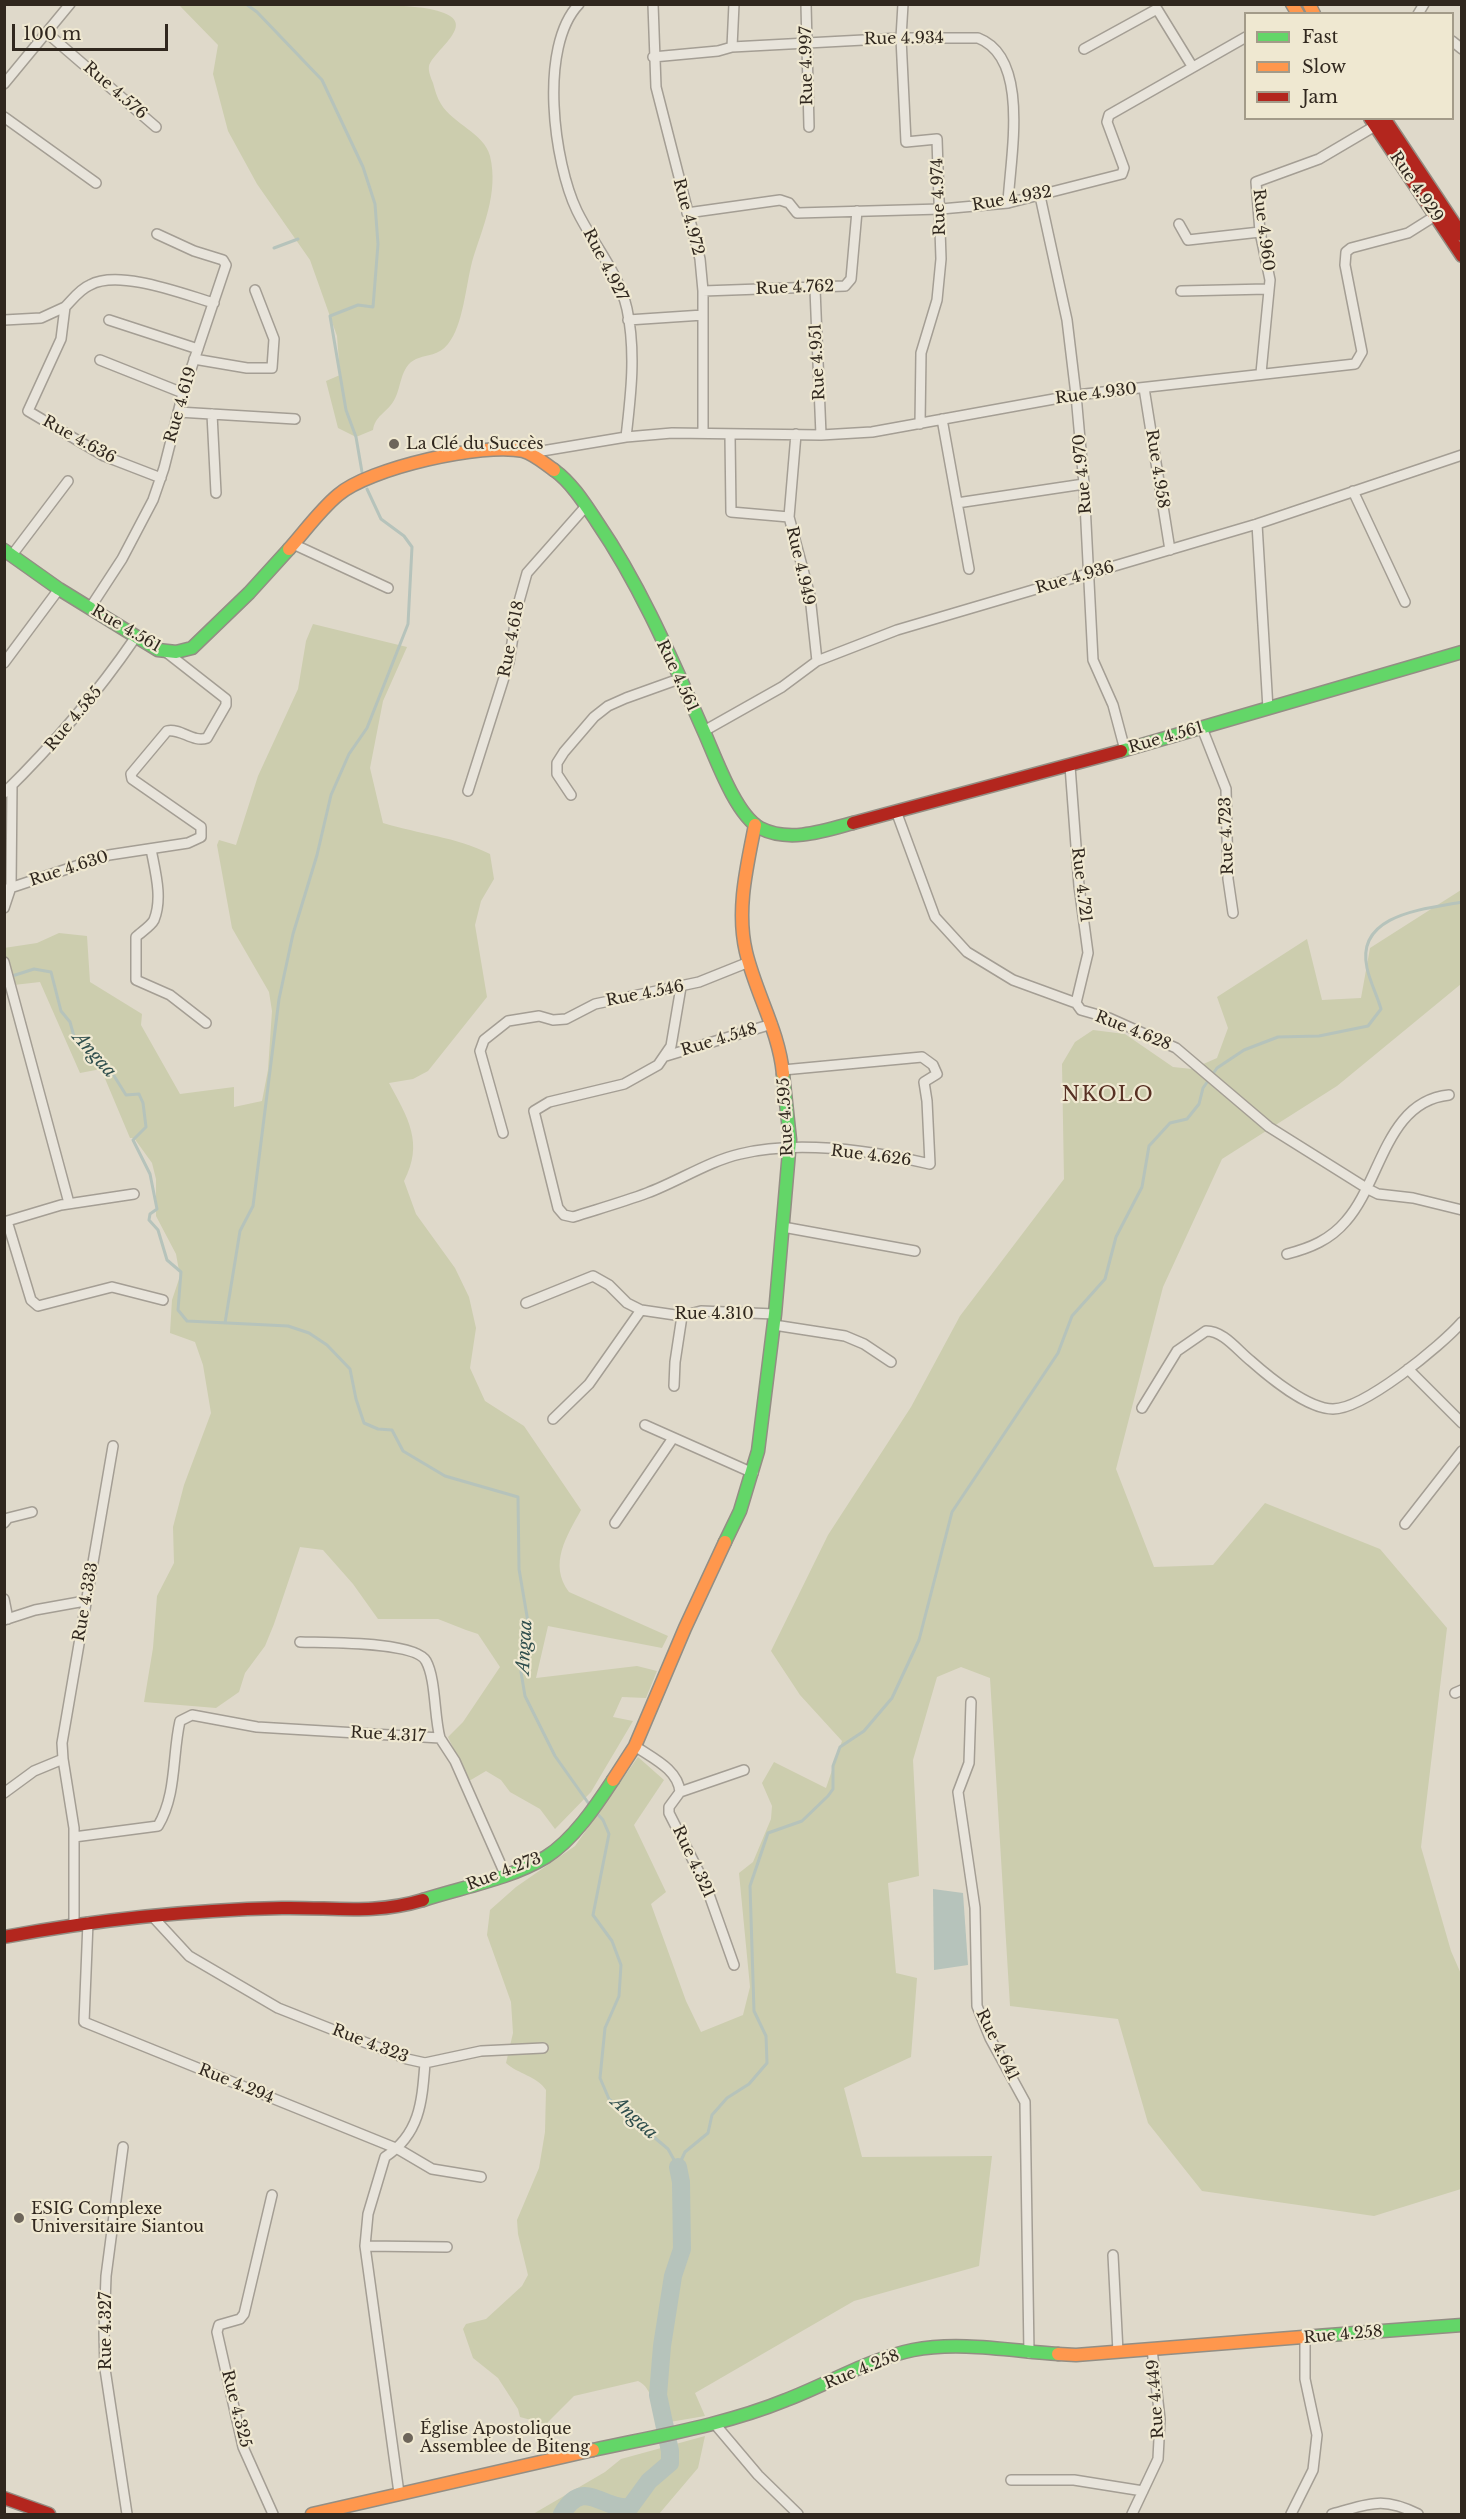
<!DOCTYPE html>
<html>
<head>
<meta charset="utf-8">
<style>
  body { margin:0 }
  #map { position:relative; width:1466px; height:2519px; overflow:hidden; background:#dfd9ca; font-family:"Libre Baskerville",serif }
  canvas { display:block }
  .frame { position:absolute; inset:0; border:6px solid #30271e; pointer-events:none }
  .legend { position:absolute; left:1244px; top:12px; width:210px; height:108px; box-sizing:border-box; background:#efe8d1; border:2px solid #a39b89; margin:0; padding:8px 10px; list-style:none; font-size:18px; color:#30271e }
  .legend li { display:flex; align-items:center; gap:12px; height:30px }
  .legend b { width:30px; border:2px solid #a39b89 }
  .scale { position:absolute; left:12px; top:24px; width:156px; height:27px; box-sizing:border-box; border:3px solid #30271e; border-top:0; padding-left:8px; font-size:18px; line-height:21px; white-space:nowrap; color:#30271e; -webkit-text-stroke:4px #efe8d1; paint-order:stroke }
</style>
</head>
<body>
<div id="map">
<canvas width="1466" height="2519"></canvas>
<div class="frame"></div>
<ul class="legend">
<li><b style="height:8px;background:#63d668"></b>Fast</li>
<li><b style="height:8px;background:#ff974d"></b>Slow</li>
<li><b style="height:8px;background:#b3261e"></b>Jam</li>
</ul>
<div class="scale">100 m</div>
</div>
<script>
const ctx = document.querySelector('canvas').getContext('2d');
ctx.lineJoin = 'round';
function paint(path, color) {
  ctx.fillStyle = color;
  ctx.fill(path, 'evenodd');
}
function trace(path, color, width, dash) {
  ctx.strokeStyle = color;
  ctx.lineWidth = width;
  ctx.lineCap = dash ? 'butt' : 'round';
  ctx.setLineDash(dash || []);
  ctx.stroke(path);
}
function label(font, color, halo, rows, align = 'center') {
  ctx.font = font + ' "Libre Baskerville",serif';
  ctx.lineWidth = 4.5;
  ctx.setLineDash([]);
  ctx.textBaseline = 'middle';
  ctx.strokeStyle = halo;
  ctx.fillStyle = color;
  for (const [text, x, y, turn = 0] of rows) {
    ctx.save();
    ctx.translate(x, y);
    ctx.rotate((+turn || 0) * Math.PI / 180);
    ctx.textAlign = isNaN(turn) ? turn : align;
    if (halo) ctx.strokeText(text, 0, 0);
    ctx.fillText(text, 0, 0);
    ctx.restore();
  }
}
const green = new Path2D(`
  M 385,4 C 403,7 427,6 444,13 C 476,25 434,50 429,66 C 428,71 431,78 433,83 C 435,90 437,98 441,104 C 453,124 484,133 490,156 C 499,194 482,228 472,262 C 466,285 463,326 448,344 C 438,356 428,354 416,359 C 399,367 402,389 393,402 C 386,413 375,416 373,430 L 356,437 L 338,428 L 326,381 L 340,375 L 337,336 L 310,260 L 257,184 L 228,131 L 213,74 L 218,45 L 179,5 Z
  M 313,624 L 407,647 L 383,701 L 370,768 L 383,823 C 419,834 456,837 490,854 L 494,879 L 481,901 L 475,925 L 487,997 L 428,1071 L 413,1079 L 389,1083 C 408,1118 424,1143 404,1181 L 416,1214 L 455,1268 L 469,1297 L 476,1328 L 470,1368 L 485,1401 L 524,1426 L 581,1510 C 567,1536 548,1564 569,1592 L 668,1636 L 662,1648 L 548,1626 L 536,1678 L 637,1666 L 657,1671 L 646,1698 L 622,1697 L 613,1717 L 633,1721 L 591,1792 L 555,1829 L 540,1809 L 510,1792 L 501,1780 L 486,1771 L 469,1781 L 448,1737 L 463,1722 L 500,1667 L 478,1634 L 466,1630 L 438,1619 L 378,1619 L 353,1584 L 323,1550 L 300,1547 L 274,1624 L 265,1646 L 245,1673 L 239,1692 L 216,1708 L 144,1702 L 153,1648 L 157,1596 L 174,1563 L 173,1527 L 184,1485 L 211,1413 L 203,1365 L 195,1342 L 170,1333 L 172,1300 L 180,1276 L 176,1254 L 156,1216 L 156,1179 L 152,1163 L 134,1138 L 130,1138 L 101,1069 L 80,1073 L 40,982 L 5,986 L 4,948 L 37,943 L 59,933 L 87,936 L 90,982 L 142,1014 L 141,1025 L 180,1094 L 234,1087 L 234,1107 L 262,1101 L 268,1070 L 272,1011 L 269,992 L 232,928 L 217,845 L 219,840 L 236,845 L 258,776 L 298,689 L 306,641 Z
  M 1461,890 L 1461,984 L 1337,1086 L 1222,1159 L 1163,1287 L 1116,1469 L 1154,1567 L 1213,1565 L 1265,1503 L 1380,1549 L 1447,1628 L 1421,1847 L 1451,1951 L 1461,1974 L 1461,2189 L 1374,2216 L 1202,2191 L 1148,2123 L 1118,2019 L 1010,2006 L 990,1678 L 961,1667 L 937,1677 L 913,1760 L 919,1876 L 888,1883 L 896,1973 L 917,1978 L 911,2057 L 844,2088 L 862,2157 L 992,2156 L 979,2266 L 854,2301 L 695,2393 L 705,2416 L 658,2424 C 654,2410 653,2388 638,2381 L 574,2396 L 546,2424 L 520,2417 L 518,2409 L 498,2378 L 473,2358 L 463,2329 L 466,2324 L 486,2319 L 522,2286 L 528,2275 L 518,2234 L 517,2220 L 539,2168 L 545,2132 L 546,2090 C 537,2076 518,2074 506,2063 L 513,2033 L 511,2002 L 487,1935 L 490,1910 L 516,1887 L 575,1846 L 638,1757 L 664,1780 L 634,1825 L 666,1892 L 651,1904 L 686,2001 L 701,2032 L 743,2015 L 750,1987 L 739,1873 L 753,1862 L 771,1819 L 772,1806 L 762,1783 L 774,1762 L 826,1788 L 842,1741 L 800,1695 L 771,1651 L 828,1535 L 911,1407 L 960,1316 L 1064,1179 L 1062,1064 L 1075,1042 L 1093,1030 L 1125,1034 L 1173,1067 L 1192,1069 L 1217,1058 L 1228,1028 L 1217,997 L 1307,939 L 1322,1000 L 1361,998 L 1370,948 Z
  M 705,2436 L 698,2468 L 659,2514 L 533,2514 L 605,2472 L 621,2459 Z`);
const water = new Path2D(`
  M 933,1889 L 963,1893 L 968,1965 L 934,1970 Z`);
const stream = new Path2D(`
  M 246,4 L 257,12 L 322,80 L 363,167 L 375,204 L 378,244 L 373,307 L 358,305 L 330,316 L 346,410 L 356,437 L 362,472
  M 274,248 L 298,239
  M 9,977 L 34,969 L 51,972 L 61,1011 L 70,1022 L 75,1040 L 106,1063 L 126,1095 L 139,1094 L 143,1103 L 146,1127 L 133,1140 L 150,1174 L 157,1209 L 150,1214 L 149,1220 L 158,1230 L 167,1260 L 181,1272 L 178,1310 L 187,1321 L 288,1326 L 309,1333 L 327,1345 L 350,1369 L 356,1399 L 364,1423 L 378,1429 L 392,1430 L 403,1451 L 445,1476 L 518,1497 L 519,1569 L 528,1622 L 521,1672 L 525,1696 L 555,1756 L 589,1804
  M 225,1323 L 240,1231 L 253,1206 L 279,999 L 293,934 L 317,855 L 331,795 L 349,754 L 367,728 L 408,624 L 412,547 L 404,536 L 381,519 L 367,489
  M 593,1809 L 603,1820 L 609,1834 L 593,1915 L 612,1941 L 621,1965 L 619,1996 L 605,2028 L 600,2078 L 609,2099 L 668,2149 L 678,2167
  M 678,2167 L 685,2152 L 708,2133 L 712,2115 L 727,2098 L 749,2084 L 767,2063 L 766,2036 L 754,2011 L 750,1886 L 768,1833 L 802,1821 L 828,1796 L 833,1789 L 833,1766 L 840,1747 L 864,1731 L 892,1698 L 919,1640 L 952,1512 L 1058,1353 L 1072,1316 L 1105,1279 L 1116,1237 L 1142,1187 L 1149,1146 L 1170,1123 L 1187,1119 L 1199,1104 L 1203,1088 L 1217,1068 L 1244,1050 L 1278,1037 L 1319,1036 L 1368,1026 L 1381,1009 C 1377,995 1370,982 1367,968 C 1355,914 1425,909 1462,902`);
const river = new Path2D(`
  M 562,2514 C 584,2476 603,2511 630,2507 L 649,2481 L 670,2463 L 670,2451 L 658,2395 L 662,2346 L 673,2276 L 682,2249 L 681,2182 L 678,2167`);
const street = new Path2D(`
  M 653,4 L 656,87 L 700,259 L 703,291 L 703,433
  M 806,4 L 809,127
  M 903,4 L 901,38 L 906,142 L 937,139 L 941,259 L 937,300 L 921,353 L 920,424
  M 1418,14 L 1424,4
  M 47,33 L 156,127
  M 1452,41 L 1462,49
  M 732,47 L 734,4
  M 1084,49 L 1157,9 L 1192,66
  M 653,57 L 718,51 L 732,47 L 901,38 L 978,38 C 1031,58 1010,158 1008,203
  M 4,84 L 70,4
  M 4,117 L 96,183
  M 1040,196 L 1067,320 L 1076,395 L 1084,484 L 1093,660 L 1113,705 L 1125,750
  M 687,213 L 780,200 L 789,203 L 797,213 L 941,209 L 1008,203 L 1122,174 L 1124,168 L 1107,122 L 1109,115 L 1246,37
  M 1179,224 L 1188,240 L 1260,232
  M 815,289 L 821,435
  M 703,291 L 845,286 L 851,279 L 857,211
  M 1181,291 L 1267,289
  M 65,307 C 72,300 80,289 90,285 C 119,269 183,294 214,303
  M 4,320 L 41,318 L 65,307 L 61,339 L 28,411 L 104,456 L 161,478
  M 109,320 L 198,349
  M 628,320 L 703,315
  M 194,359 L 247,368 L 272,368 L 274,339 L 255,290
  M 100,360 L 183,393
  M 1261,373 L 1270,280 L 1260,232 L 1256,182 L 1319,159 L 1375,126
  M 1144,388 L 1170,550
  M 178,412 L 295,419
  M 212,414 L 216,493
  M 942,419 L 969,569
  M 796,434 L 789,517 L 810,596 L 817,661
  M 730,436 L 731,512 L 789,517
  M 626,437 L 672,433 L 821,435 L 872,432 L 1076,395 L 1355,364 L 1362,352 L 1345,265 L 1346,252 L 1351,248 L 1408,233 L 1435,216
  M 530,453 L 626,437 C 631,394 636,352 627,309 C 619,273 593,244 577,211 C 554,163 538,47 579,4
  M 1353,491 L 1405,602
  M 957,503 L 1084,484
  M 1257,524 L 1268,709
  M 293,544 L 388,588
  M 12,555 L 68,481
  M 90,608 L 122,559 L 153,500 L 164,468 L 183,393 L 226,265 L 223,260 L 194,251 L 157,234
  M 4,663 L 59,589
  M 1202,728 L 1226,789 L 1228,879 L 1233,913
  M 704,731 L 782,687 L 817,661 L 897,630 L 1257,524 L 1462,455
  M 1070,766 L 1079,886 L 1088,953 L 1076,1003
  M 468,791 L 509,662 L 518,605 L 527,573 L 587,505
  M 4,793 C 54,744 96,695 135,638
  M 571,795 L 557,774 L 557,763 L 564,752 L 594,717 L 608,706 L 626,698 L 679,679
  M 896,811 L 935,917 L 967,952 L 1013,980 L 1076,1003 L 1081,1010 L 1109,1018 L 1176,1048 L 1269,1127 L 1368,1189 L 1378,1194 L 1413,1198 L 1462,1210
  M 151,849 C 155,871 163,898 154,920 C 151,926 141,932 136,937 L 136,980 L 170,995 L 206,1023
  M 4,890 L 109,855 L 188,843 L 201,837 L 201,827 L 132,779 L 131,774 L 167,731 C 181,728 193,743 207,738 L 226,705 L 226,699 L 166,652
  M 4,908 L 11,887 L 12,785
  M 4,962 L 69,1203
  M 681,987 L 671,1046 L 658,1065 L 624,1084 L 549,1102 L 534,1111 L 558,1208 L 564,1215 L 573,1217 C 598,1209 623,1202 647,1193 C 677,1182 709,1161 740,1154 C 797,1140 873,1151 930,1164 L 927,1101 L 924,1082 L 937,1074 L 933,1065 L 922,1057 L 783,1070
  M 666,1056 L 772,1024
  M 503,1133 L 480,1051 L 484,1040 L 508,1021 L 539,1016 L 553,1020 L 566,1019 L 595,1004 L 699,982 L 749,962
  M 7,1221 L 31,1300 L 38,1306 L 112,1287 L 163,1300
  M 4,1222 L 61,1205 L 134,1194
  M 783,1227 L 915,1251
  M 1287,1254 C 1310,1248 1330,1240 1346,1221 C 1381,1182 1386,1101 1449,1095
  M 526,1303 L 593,1276 L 609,1285 L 627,1303 L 641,1310 L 682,1316 L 701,1311 L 775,1314
  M 774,1325 L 845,1336 L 864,1344 L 891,1362
  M 1408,1369 L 1462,1423
  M 674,1386 L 675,1362 L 682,1316
  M 1142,1408 L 1177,1351 L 1206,1331 C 1224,1331 1237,1350 1251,1361 C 1269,1377 1308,1409 1333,1409 C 1364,1409 1441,1346 1462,1322
  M 553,1419 L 589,1384 L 641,1310
  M 645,1425 L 753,1473
  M 4,1523 L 8,1518 L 32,1512
  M 615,1523 L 673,1438
  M 1405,1524 L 1462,1451
  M 4,1599 L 8,1619
  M 4,1620 L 35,1610 L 85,1601
  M 300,1642 C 323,1643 415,1641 426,1661 C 436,1679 434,1716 440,1738
  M 1455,1693 L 1462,1690
  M 971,1702 L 969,1763 L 958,1792 L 975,1908 L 977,2006 L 990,2038 L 1025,2102 L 1029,2353
  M 635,1746 C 652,1758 678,1769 680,1792 L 669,1807 L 669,1813 L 706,1886 L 734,1965
  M 63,1759 L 62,1743 L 113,1446
  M 680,1792 L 744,1770
  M 4,1793 L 34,1771 L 63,1759 L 74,1828 L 74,1924
  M 74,1837 L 158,1826 C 177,1794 172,1756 180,1721 L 192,1715 L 257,1727 L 440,1738 L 455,1761 L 505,1874
  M 153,1917 L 189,1956 L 278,2008 L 407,2059 L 425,2063 C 422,2102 420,2134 385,2157 L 368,2214 L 365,2246 L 399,2493
  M 88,1922 L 84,2022 L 398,2149 L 432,2169 L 481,2177
  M 425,2063 L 481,2051 L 543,2048
  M 123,2147 L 106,2276 L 104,2333 L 105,2369 L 127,2514
  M 272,2195 L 244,2314 L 240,2319 L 219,2325 L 217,2332 L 243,2447 L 273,2514
  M 365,2246 L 447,2247
  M 1113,2255 L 1118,2352
  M 714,2423 L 758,2475 L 798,2514
  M 1011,2480 L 1074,2480 L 1143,2491
  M 1132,2514 L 1158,2459 L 1160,2419 L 1152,2349
  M 1291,2514 L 1313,2470 L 1317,2435 L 1305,2379 L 1305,2338
  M 1332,2514 C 1370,2504 1381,2496 1418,2514`);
const fast = new Path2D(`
  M 554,470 C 572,483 585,504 597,522 C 642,588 673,662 705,734 C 716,759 736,815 760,828 C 789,843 824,831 853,823
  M 4,550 L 59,589 L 158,650 L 176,652 L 192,648 L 249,593 L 289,549
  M 1121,751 L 1462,652
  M 725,1542 L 740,1511 L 758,1451 L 775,1314 L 790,1140 L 783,1074
  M 423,1900 C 463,1887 510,1879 546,1857 C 573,1840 596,1806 613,1780
  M 1303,2337 L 1462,2325
  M 593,2450 C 657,2436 725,2425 786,2400 C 828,2384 869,2359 913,2350 C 959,2341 1012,2351 1058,2354`);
const slow = new Path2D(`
  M 1292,4 L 1298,14
  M 1309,4 L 1314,14
  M 289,549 C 305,531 320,510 338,495 C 369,468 484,442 523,451 C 534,454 544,463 554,470
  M 755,825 C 747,866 736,910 746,952 C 756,994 779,1031 783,1074
  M 613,1780 L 635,1746 L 685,1628 L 725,1542
  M 1058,2354 L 1076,2355 L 1303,2337
  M 312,2514 L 593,2450`);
const jam = new Path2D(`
  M 1370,118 L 1462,256
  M 1384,118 L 1462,235
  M 853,823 L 1121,751
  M 4,1937 C 95,1920 189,1910 282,1908 C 332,1907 374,1915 423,1900
  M 4,2498 L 49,2514`);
const markers = [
  [394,444,6,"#6d655a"],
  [19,2218,6,"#6d655a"],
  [408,2438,6,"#6d655a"]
];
const streetNames = [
  ["Rue 4.934",904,39,-1],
  ["Rue 4.997",807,66,-91],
  ["Rue 4.576",115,91,41],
  ["Rue 4.929",1416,187,56],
  ["Rue 4.974",939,197,-92],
  ["Rue 4.932",1012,199,-10],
  ["Rue 4.972",688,217,75],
  ["Rue 4.960",1263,230,83],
  ["Rue 4.927",605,265,63],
  ["Rue 4.762",795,288,-2],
  ["Rue 4.951",818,362,-93],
  ["Rue 4.930",1096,394,-7],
  ["Rue 4.619",181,405,-74],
  ["Rue 4.636",79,440,29],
  ["Rue 4.958",1157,469,81],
  ["Rue 4.970",1083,474,-95],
  ["Rue 4.949",800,566,77],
  ["Rue 4.936",1075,578,-16],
  ["Rue 4.561",126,629,30],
  ["Rue 4.618",512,639,-79],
  ["Rue 4.561",677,676,65],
  ["Rue 4.585",74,719,-50],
  ["Rue 4.561",1166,738,-16],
  ["Rue 4.723",1227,836,-92],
  ["Rue 4.630",69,869,-18],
  ["Rue 4.721",1081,885,83],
  ["Rue 4.546",645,994,-11],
  ["Rue 4.628",1133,1031,22],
  ["Rue 4.548",719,1040,-17],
  ["Rue 4.595",786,1117,-93],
  ["Rue 4.626",871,1156,7],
  ["Rue 4.310",714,1314],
  ["Rue 4.333",86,1602,-80],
  ["Rue 4.317",388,1735,3],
  ["Rue 4.321",693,1862,65],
  ["Rue 4.273",504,1872,-21],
  ["Rue 4.323",370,2044,21],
  ["Rue 4.641",997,2045,64],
  ["Rue 4.294",236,2084,22],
  ["Rue 4.327",106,2331,-90],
  ["Rue 4.258",1343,2335,-5],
  ["Rue 4.258",862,2370,-22],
  ["Rue 4.449",1156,2399,-94],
  ["Rue 4.325",236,2409,76]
];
const poiNames = [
  ["La Clé du Succès",406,444],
  ["ESIG Complexe",31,2209],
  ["Universitaire Siantou",31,2227],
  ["Église Apostolique",420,2429],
  ["Assemblee de Biteng",420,2447]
];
const waterNames = [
  ["Angaa",94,1055,48],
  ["Angaa",525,1647,-87],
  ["Angaa",634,2118,42]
];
const quarterNames = [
  ["NKOLO",1108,1095]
];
paint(green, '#cccdae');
paint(water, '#b6c3bb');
trace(stream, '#b6c3bb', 3);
trace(river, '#b6c3bb', 18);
trace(street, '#a49e94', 12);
trace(fast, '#938e84', 15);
trace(slow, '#938e84', 15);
trace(jam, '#938e84', 15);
trace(street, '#e8e4db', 9);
trace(fast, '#63d668', 12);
trace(slow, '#ff974d', 12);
trace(jam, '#b3261e', 12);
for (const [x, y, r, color] of markers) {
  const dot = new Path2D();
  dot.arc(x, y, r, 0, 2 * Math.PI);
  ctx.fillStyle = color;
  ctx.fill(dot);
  trace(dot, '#efe8d1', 2);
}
label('16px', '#30271e', '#efe8d1', streetNames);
label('16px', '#30271e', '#efe8d1', poiNames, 'left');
label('italic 18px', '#2f4e4d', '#efe8d1', waterNames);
ctx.letterSpacing = '1.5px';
label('20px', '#573023', '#efe8d1', quarterNames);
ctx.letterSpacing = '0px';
</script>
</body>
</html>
